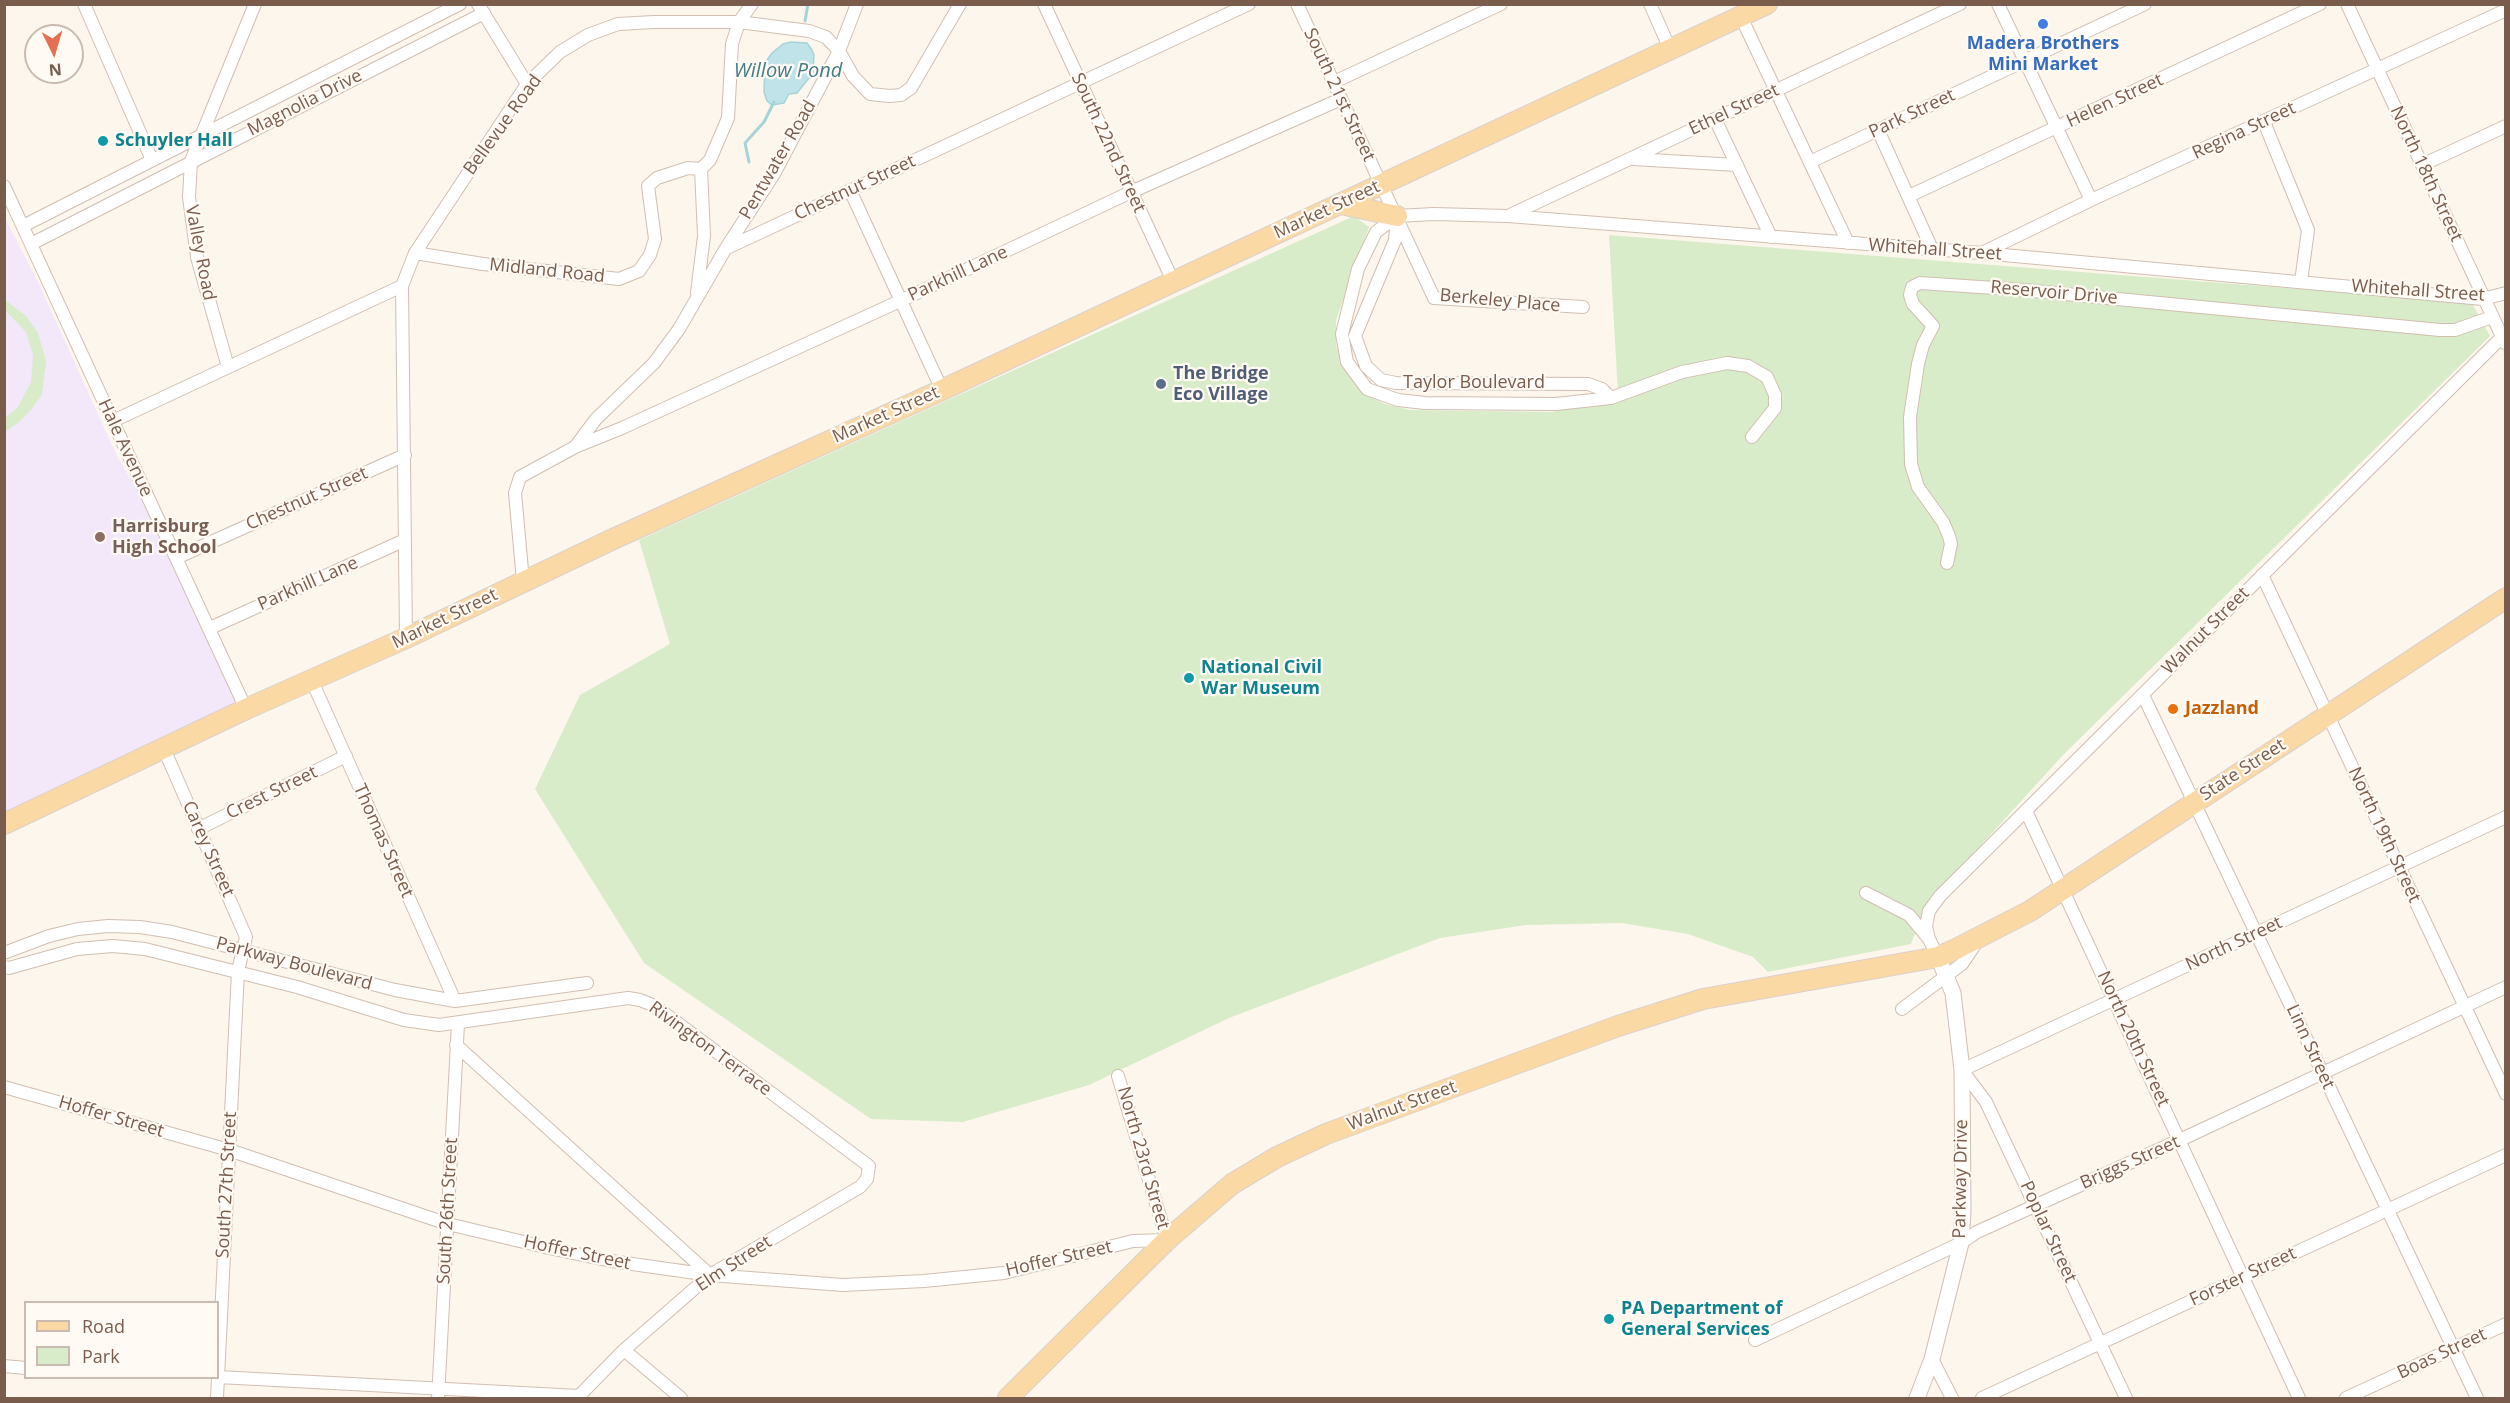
<!DOCTYPE html>
<style>
body{margin:0}
#map{position:relative;width:2510px;height:1403px;overflow:hidden;background:#fdf6ec;font-family:"Open Sans",sans-serif}
canvas{display:block}
.frame{position:absolute;inset:0;border:6px solid #7a5c4d;pointer-events:none}
.legend{position:absolute;left:24px;top:1301px;width:195px;height:78px;box-sizing:border-box;background:#fffaf3;border:2px solid #cabbb1;margin:0;padding:8px 10px;list-style:none;font-size:18px;color:#7a5c4d}
.legend li{display:flex;align-items:center;gap:12px;height:30px}
.legend b{width:30px;border:2px solid #cabbb1}
.north{position:absolute;left:24px;top:24px;width:60px;height:60px;box-sizing:border-box;background:#fffaf3;border:2px solid #cabbb1;border-radius:50%;rotate:175deg;font-size:16px;font-weight:700;line-height:24px;text-align:center;color:#7a5c4d}
.north::after{content:'';display:block;margin:auto;width:21px;height:27px;background:#e76f51;clip-path:polygon(50% 0,100% 100%,50% 72%,0 100%)}
</style>
<div id="map">
<canvas width="2510" height="1403"></canvas>
<div class="frame"></div>
<ul class="legend">
<li><b style="height:8px;background:#fbd9a5"></b>Road</li>
<li><b style="height:16px;background:#d8ecc9"></b>Park</li>
</ul>
<div class="north">N</div>
</div>
<script>
const g = document.querySelector('canvas').getContext('2d');
g.lineJoin = 'round';
function paint(path, color) {
  g.fillStyle = color;
  g.fill(path, 'evenodd');
}
function shape(rows) {
  const path = new Path2D();
  for (const r of rows) {
    path.moveTo(r[0], r[1]);
    for (let i = 2; i < r.length; i += 2) path.lineTo(r[i], r[i + 1]);
  }
  return path;
}
function strokePath(path, color, width, dash) {
  g.strokeStyle = color;
  g.lineWidth = width;
  g.lineCap = dash ? 'butt' : 'round';
  g.setLineDash(dash || []);
  g.stroke(path);
}
function label(font, color, halo, rows, align = 'center') {
  g.font = font + ' "Open Sans",sans-serif';
  g.lineWidth = 4.5;
  g.setLineDash([]);
  g.textBaseline = 'middle';
  g.strokeStyle = halo;
  g.fillStyle = color;
  for (const [text, x, y, turn = 0] of rows) {
    g.save();
    g.translate(x, y);
    g.rotate((+turn || 0) * Math.PI / 180);
    g.textAlign = isNaN(turn) ? turn : align;
    if (halo) g.strokeText(text, 0, 0);
    g.fillText(text, 0, 0);
    g.restore();
  }
}
paint(shape([
 [4,216,39,284,117,456,179,562,245,710,4,814]
]), '#f3e8fa');
paint(shape([
 [1354,216,1369,227,1336,320,1336,344,1342,367,1367,395,1385,404,1410,410,1553,412,1618,394,1609,235,2452,301,2473,305,2490,336,2063,755,1924,908,1911,944,1768,972,1753,957,1688,934,1622,923,1526,925,1440,938,1229,1018,1089,1085,963,1122,871,1119,644,963,535,789,580,695,670,644,639,540],
 [4,299,26,316,38,333,46,361,42,394,31,410,19,422,5,432,5,418,18,407,31,382,33,355,26,332,5,310]
]), '#d8ecc9');
const water = shape([
 [791,42,807,43,812,50,814,55,813,73,797,93,789,94,784,103,772,105,767,101,764,92,765,63,772,53,783,44,791,42]
]);
paint(water, '#bfe3e8');
strokePath(water, '#a5d3da', 1.5);
strokePath(shape([
 [805,21,808,4],
 [749,162,745,143,764,122,774,102]
]), '#a5d3da', 3);
const minor = shape([
 [84,4,152,160],
 [478,4,527,84],
 [1044,4,1173,281],
 [1297,4,1434,298,1583,307],
 [1650,4,1670,49],
 [1998,4,2091,200],
 [2347,4,2505,343],
 [1741,17,1848,243],
 [1334,82,1501,4],
 [1715,119,1771,237],
 [2264,122,2308,230,2301,282],
 [1878,130,1932,249],
 [1633,159,1737,165],
 [1810,162,2145,4],
 [2422,165,2506,126],
 [4,186,246,709],
 [850,190,942,390],
 [1909,196,2320,4],
 [1510,215,1960,4],
 [1397,216,1434,214,1508,216,1982,253,2483,299,2506,293],
 [1397,216,1376,232,1358,269,1342,334,1347,362,1367,389,1398,400,1425,403,1556,404,1611,398,1682,372,1727,363,1748,366,1767,377,1775,395,1775,408,1752,437],
 [1397,217,1395,240,1355,336,1366,366,1381,380,1396,383,1588,384,1602,389,1611,398],
 [23,226,460,4],
 [31,244,484,13],
 [727,248,1249,4],
 [1984,252,2091,200,2506,10],
 [415,253,483,264,619,279,639,271,650,255,655,239,648,186,657,178,688,168,701,169],
 [697,293,704,236,701,169,710,160,728,118,732,44,739,22,752,4],
 [228,367,197,257,189,197,191,161,255,4],
 [113,421,402,286],
 [575,447,622,428,900,301,1131,192,1341,99],
 [176,558,405,455],
 [1947,563,1951,544,1949,536,1943,522,1918,487,1911,464,1910,417,1918,364,1923,345,1933,326,1913,304,1910,295,1912,287,1920,283,2024,290,2440,330,2455,330,2492,317],
 [2262,575,2506,1094],
 [523,581,515,493,520,477,575,447,596,419,654,363,679,329,726,248,774,174,839,51,857,4],
 [210,628,405,540],
 [406,638,402,286,415,253,527,84,560,52,588,35,618,24,654,22,739,22,809,31,826,37,839,51,853,76,870,94,890,96,901,95,911,88,960,4],
 [312,681,455,1001],
 [2143,695,2477,1398],
 [164,749,246,937,238,971,217,1398],
 [2026,811,2299,1398],
 [198,829,346,756],
 [1866,893,1909,915,1929,939,1938,957],
 [1929,939,1926,926,1929,911,1940,896,2506,333],
 [4,953,49,936,78,929,108,926,140,927,172,932,395,990,455,1001,587,983],
 [4,967,9,968,77,949,113,946,145,949,297,987,404,1020,439,1025,628,998,640,1000,655,1006,869,1166,867,1179,860,1187,710,1275,624,1350,577,1398],
 [1902,1009,1962,964,1978,940],
 [456,1045,710,1275],
 [4,1087,229,1150,448,1224,549,1248,611,1261,710,1275,843,1285,924,1281,1004,1273,1133,1241,1167,1240,1118,1076],
 [1755,1340,1961,1243,1977,1232,2180,1140,2506,987],
 [624,1350,681,1398],
 [1932,1359,1952,1398],
 [4,1366,26,1368],
 [218,1377,579,1396],
 [438,1398,458,1024],
 [1982,1398,2506,1155],
 [2126,1398,1986,1102,1962,1070,2506,817],
 [2346,1398,2506,1324]
]);
const tertiary = shape([
 [1917,1398,1932,1359,1961,1243,1963,1211,1962,1070,1953,993,1938,957]
]);
const primary = shape([
 [1341,204,1397,216],
 [4,824,246,709,406,638,611,540,942,390,1767,4],
 [1008,1398,1167,1240,1232,1184,1277,1157,1326,1134,1618,1026,1703,999,1938,957,1956,949,2030,911,2506,598]
]);
strokePath(minor, '#d1beb0', 14);
strokePath(tertiary, '#d1beb0', 17);
strokePath(primary, '#dad1cd', 22);
strokePath(minor, '#fff', 12);
strokePath(tertiary, '#fff', 15);
strokePath(primary, '#fbd9a5', 20);
for (const [x, y, r, color] of [
 [2043,24,6,"#3f7fe0"],
 [103,141,6,"#0f9aa8"],
 [1161,384,6,"#5c6f8a"],
 [100,537,6,"#8d6e63"],
 [1189,678,6,"#0f9aa8"],
 [2173,709,6,"#e8710a"],
 [1609,1319,6,"#0f9aa8"]
]) {
  const dot = new Path2D();
  dot.arc(x, y, r, 0, 2 * Math.PI);
  g.fillStyle = color;
  g.fill(dot);
  strokePath(dot, '#fffaf3', 2);
}
label('bold 18px', '#366cbe', '#fffaf3', [
 ["Madera Brothers",2043,44],
 ["Mini Market",2043,65]
]);
label('18px', '#7a5c4d', '#fffaf3', [
 ["South 21st Street",1339,95,65],
 ["Helen Street",2115,101,-25],
 ["Magnolia Drive",305,103,-27],
 ["Ethel Street",1734,110,-25],
 ["Park Street",1912,114,-25],
 ["Bellevue Road",503,125,-54],
 ["Regina Street",2244,131,-25],
 ["South 22nd Street",1108,143,65],
 ["Pentwater Road",778,160,-60],
 ["North 18th Street",2426,174,65],
 ["Chestnut Street",855,188,-25],
 ["Market Street",1327,210,-25],
 ["Whitehall Street",1935,250,4],
 ["Valley Road",200,253,79],
 ["Midland Road",547,271,6],
 ["Parkhill Lane",958,274,-25],
 ["Whitehall Street",2418,291,4],
 ["Reservoir Drive",2054,293,5],
 ["Berkeley Place",1500,301,5],
 ["Taylor Boulevard",1474,383],
 ["Market Street",886,415,-24],
 ["Hale Avenue",125,448,65],
 ["Chestnut Street",307,499,-24],
 ["Parkhill Lane",308,584,-24],
 ["Market Street",445,619,-26],
 ["Walnut Street",2206,631,-45],
 ["State Street",2243,770,-33],
 ["Crest Street",272,793,-26],
 ["North 19th Street",2384,835,65],
 ["Thomas Street",383,841,66],
 ["Carey Street",208,849,66],
 ["North Street",2234,944,-25],
 ["Parkway Boulevard",294,964,15],
 ["North 20th Street",2133,1039,65],
 ["Linn Street",2310,1047,65],
 ["Rivington Terrace",710,1049,36],
 ["Walnut Street",1402,1106,-20],
 ["Hoffer Street",111,1117,16],
 ["North 23rd Street",1143,1158,74],
 ["Briggs Street",2130,1163,-24],
 ["Parkway Drive",1961,1179,-89],
 ["South 27th Street",227,1185,-87],
 ["South 26th Street",448,1211,-87],
 ["Poplar Street",2048,1232,65],
 ["Hoffer Street",577,1253,12],
 ["Hoffer Street",1059,1259,-13],
 ["Elm Street",734,1264,-33],
 ["Forster Street",2243,1277,-25],
 ["Boas Street",2442,1354,-25]
]);
label('bold 18px', '#0d838f', '#fffaf3', [
 ["Schuyler Hall",115,141],
 ["National Civil",1201,668],
 ["War Museum",1201,689],
 ["PA Department of",1621,1309],
 ["General Services",1621,1330]
], 'left');
label('bold 18px', '#4e5e75', '#fffaf3', [
 ["The Bridge",1173,374],
 ["Eco Village",1173,395]
], 'left');
label('bold 18px', '#785e54', '#fffaf3', [
 ["Harrisburg",112,527],
 ["High School",112,548]
], 'left');
label('bold 18px', '#c56008', '#fffaf3', [
 ["Jazzland",2185,709]
], 'left');
label('italic 20px', '#437c86', '#fffaf3', [
 ["Willow Pond",788,71]
]);
</script>
